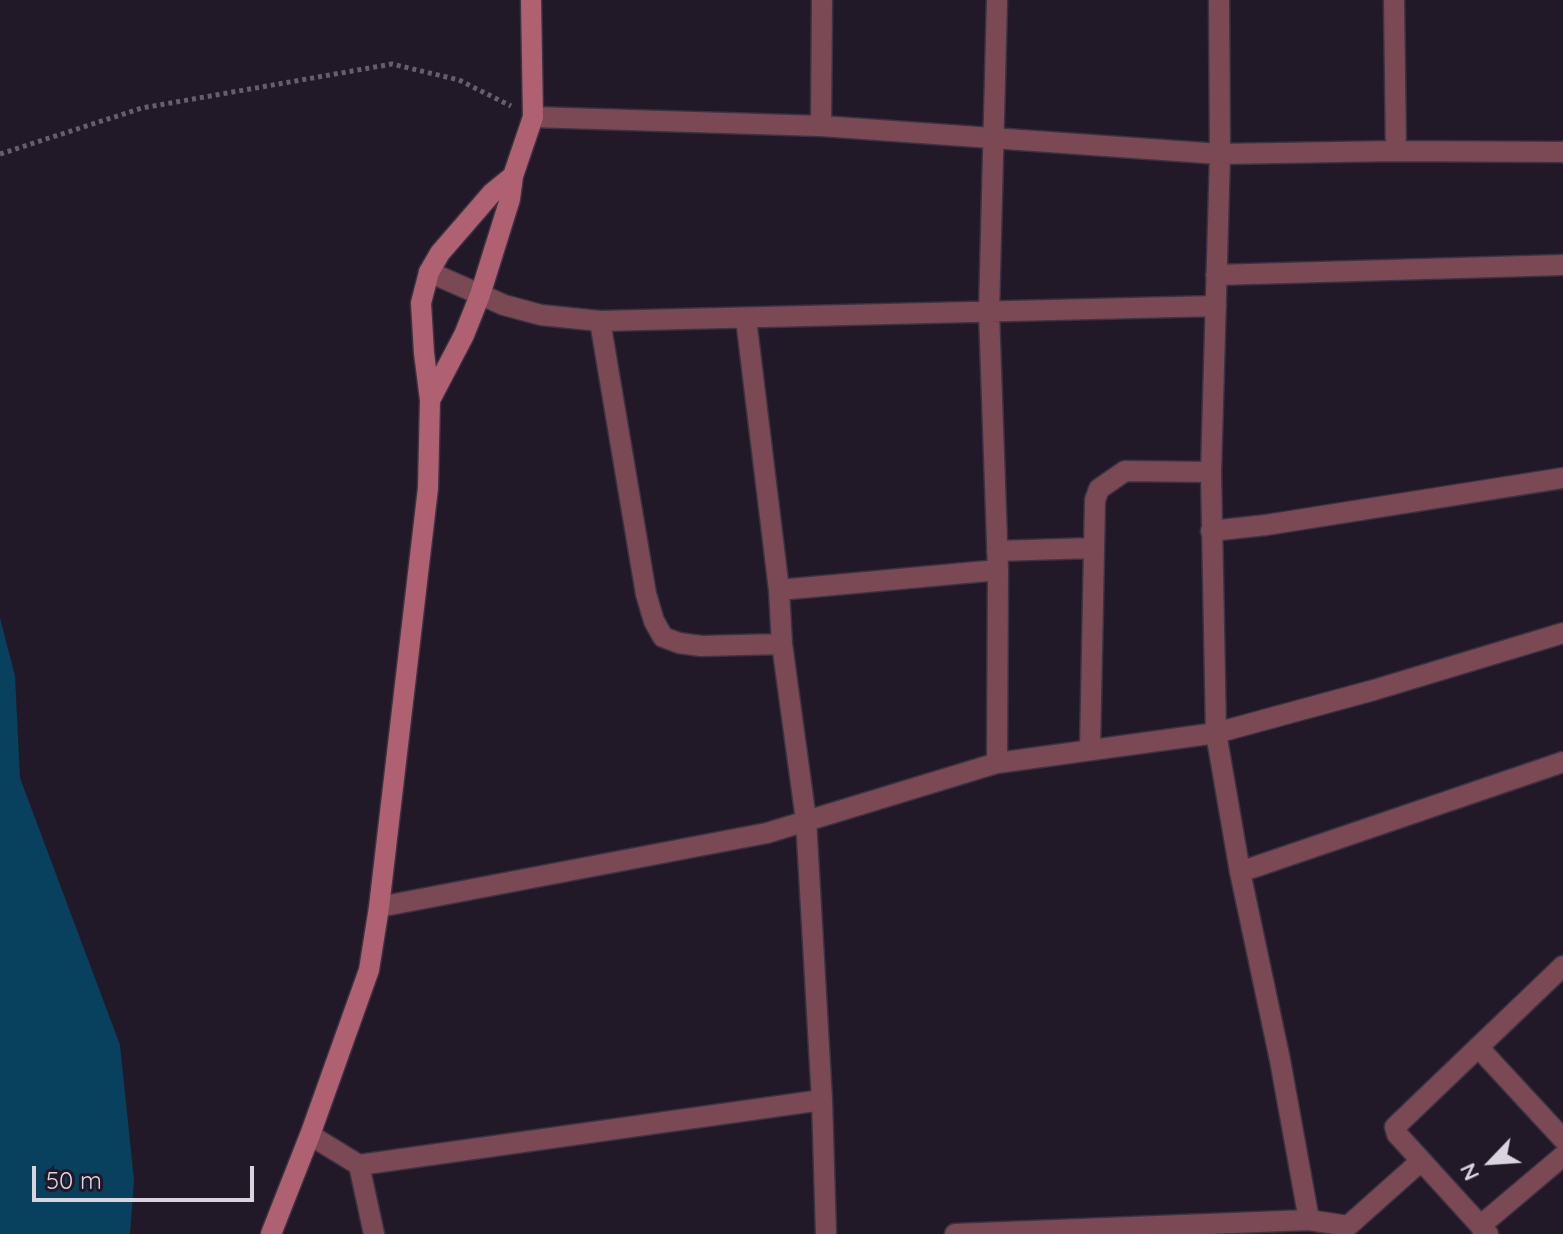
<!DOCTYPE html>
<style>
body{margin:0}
#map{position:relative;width:1563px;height:1234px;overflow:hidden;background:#221928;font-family:Quicksand,sans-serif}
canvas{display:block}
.north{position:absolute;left:1451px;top:1122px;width:80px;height:80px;-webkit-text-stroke:6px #221928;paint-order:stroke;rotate:245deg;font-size:22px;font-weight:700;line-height:32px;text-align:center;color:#dad4df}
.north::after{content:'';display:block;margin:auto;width:28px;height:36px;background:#dad4df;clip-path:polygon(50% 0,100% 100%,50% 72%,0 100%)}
.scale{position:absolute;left:32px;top:1166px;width:222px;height:36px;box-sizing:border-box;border:4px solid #dad4df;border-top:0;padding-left:10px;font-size:24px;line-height:28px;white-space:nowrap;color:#dad4df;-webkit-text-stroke:6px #221928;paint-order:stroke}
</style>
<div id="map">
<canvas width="1563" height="1234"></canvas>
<div class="north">N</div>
<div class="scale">50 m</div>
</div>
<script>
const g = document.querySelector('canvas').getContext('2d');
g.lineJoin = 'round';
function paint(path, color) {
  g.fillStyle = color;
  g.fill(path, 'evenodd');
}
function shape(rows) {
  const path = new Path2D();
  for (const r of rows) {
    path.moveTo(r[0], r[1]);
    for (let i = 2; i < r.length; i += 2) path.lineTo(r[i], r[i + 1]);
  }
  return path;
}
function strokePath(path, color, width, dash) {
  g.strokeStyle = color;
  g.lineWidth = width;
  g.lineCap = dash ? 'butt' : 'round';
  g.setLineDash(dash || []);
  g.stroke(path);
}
paint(shape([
 [0,618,15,676,20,778,120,1045,134,1180,130,1234,0,1234]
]), '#08415d');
const street = shape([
 [1219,0,1220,154,1211,472,1216,733,1240,872,1280,1060,1309,1220],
 [1394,0,1396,151],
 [533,117,821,126,1220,154,1396,151,1563,152],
 [821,126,822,0],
 [429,272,504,305,541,315,600,321,1216,306],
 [1216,275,1563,265],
 [746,319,779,590,782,644,806,820,822,1100,826,1234],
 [600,321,646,594,654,621,663,637,679,643,701,646,782,644],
 [1211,531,1266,525,1563,478],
 [997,551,1094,548],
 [779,590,998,570],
 [1090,750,1095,500,1099,489,1125,471,1211,472],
 [997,763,998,570,989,312,997,0],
 [1240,872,1563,762],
 [379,907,767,833,997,763,1216,733,1374,690,1563,633],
 [1478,1047,1563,1139],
 [310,1135,359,1165],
 [1480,1226,1563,1156],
 [374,1234,359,1165,822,1100],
 [955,1234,1309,1220,1348,1226,1421,1161],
 [1488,1234,1397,1134,1395,1127,1563,966]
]);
const secondary = shape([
 [430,400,464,335,480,295,510,199,513,176,533,117,531,0],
 [271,1234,310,1135,369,970,379,907,428,488,430,400,424,353,421,303,429,272,440,253,492,193,513,176]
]);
strokePath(street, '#3c3342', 23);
strokePath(secondary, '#3c3342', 23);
strokePath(shape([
 [0,154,142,108,392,64,459,80,511,106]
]), '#665e6b', 5, [4, 4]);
strokePath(street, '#7a4953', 20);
strokePath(secondary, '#af6172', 20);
</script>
